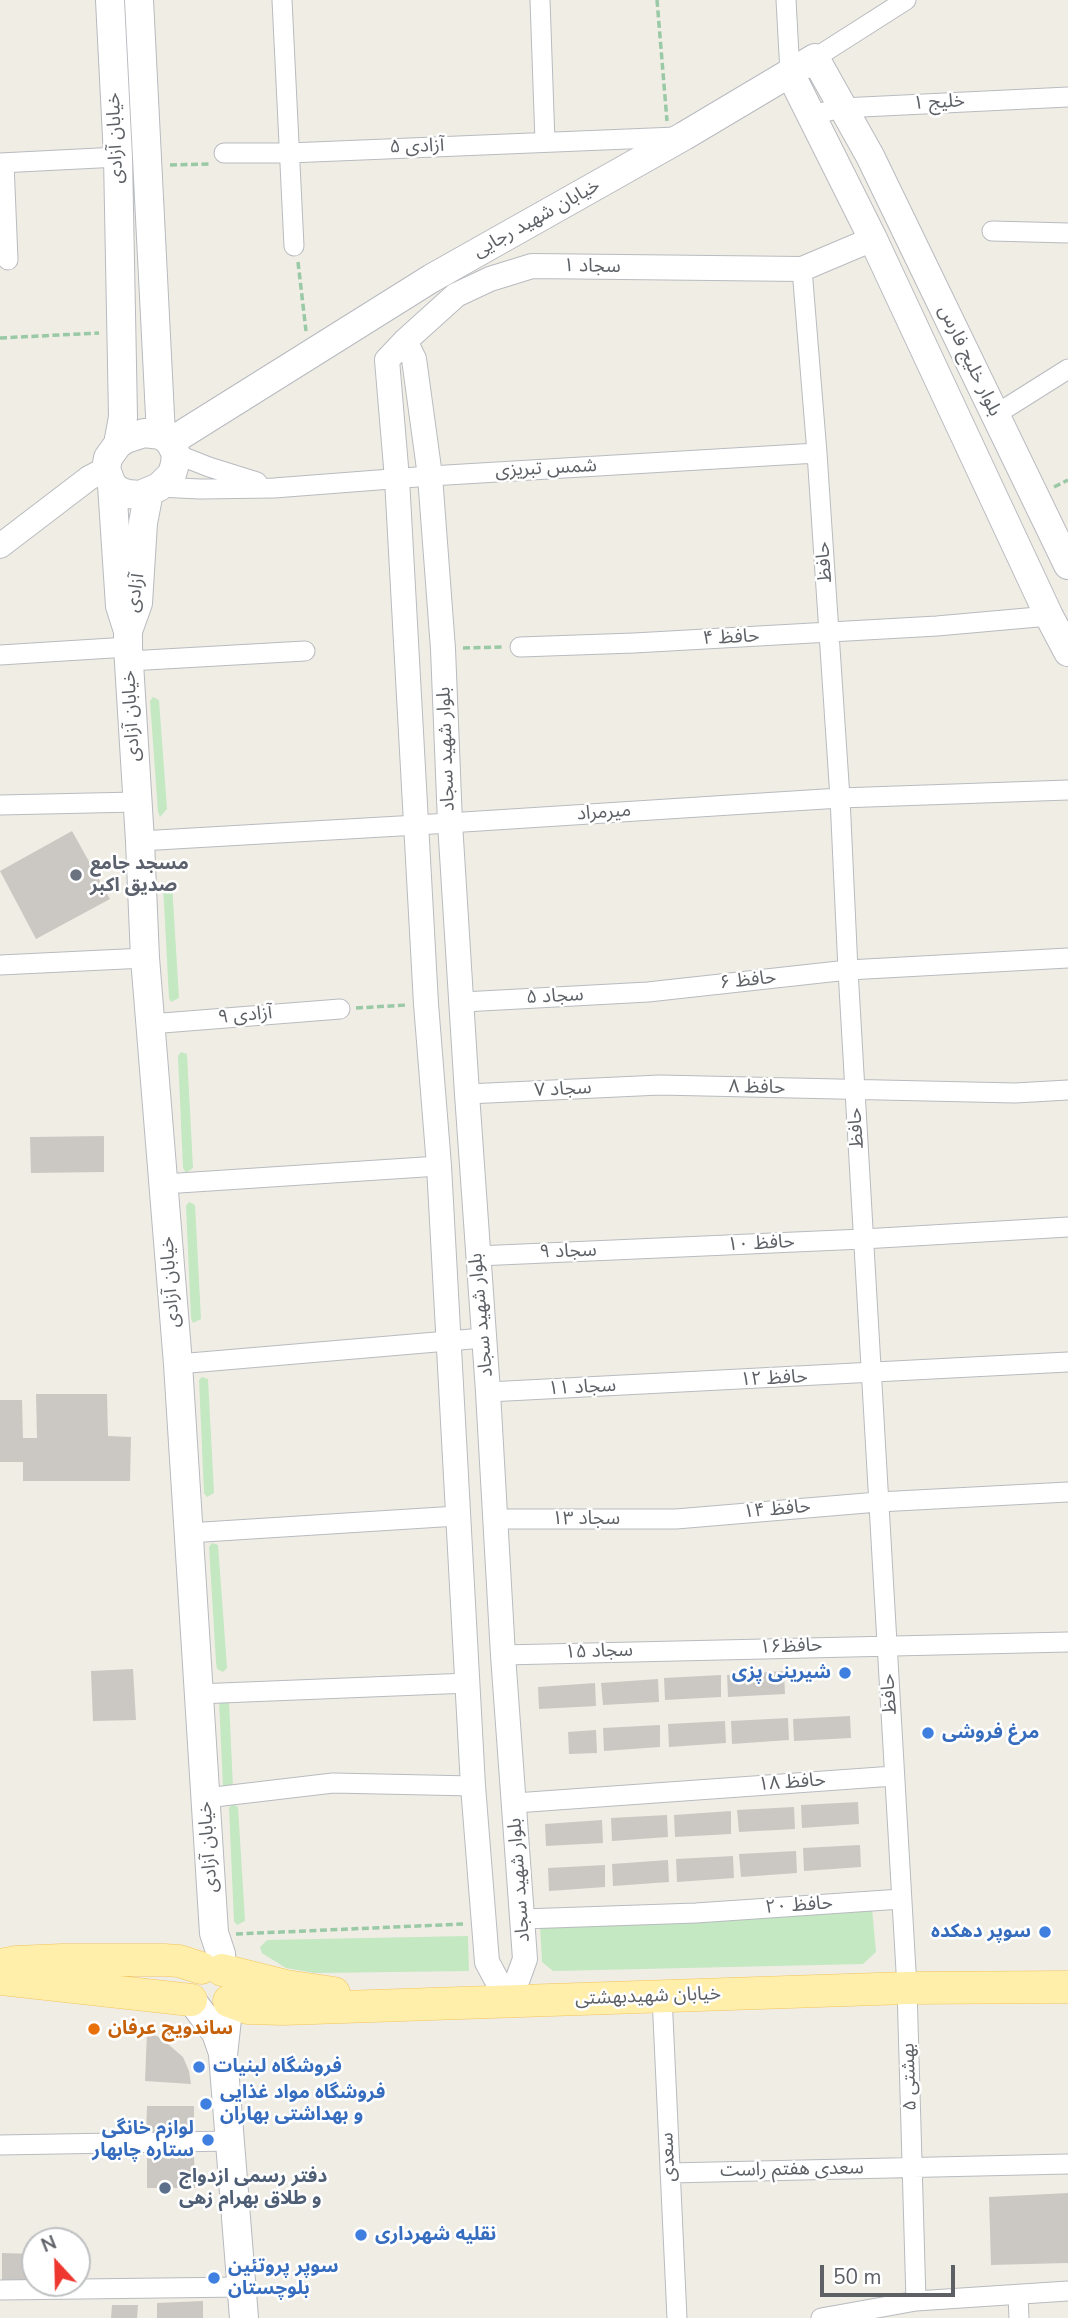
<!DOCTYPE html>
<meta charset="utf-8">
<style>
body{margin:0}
#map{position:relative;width:1068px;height:2318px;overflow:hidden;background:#f0ede5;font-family:"Nunito Sans",sans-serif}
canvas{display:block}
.north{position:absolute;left:21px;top:2227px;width:70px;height:70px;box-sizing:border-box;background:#fff;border:2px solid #bec0c2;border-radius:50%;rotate:338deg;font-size:19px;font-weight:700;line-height:28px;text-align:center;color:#5d6166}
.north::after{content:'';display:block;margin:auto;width:24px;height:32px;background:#ed372f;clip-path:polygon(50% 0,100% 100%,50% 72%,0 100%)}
.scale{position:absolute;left:820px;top:2265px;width:135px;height:32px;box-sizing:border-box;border:4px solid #5d6166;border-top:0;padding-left:9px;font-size:21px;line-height:24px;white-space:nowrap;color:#5d6166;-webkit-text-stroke:5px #fff;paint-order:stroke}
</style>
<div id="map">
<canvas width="1068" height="2318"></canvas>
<div class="north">N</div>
<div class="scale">50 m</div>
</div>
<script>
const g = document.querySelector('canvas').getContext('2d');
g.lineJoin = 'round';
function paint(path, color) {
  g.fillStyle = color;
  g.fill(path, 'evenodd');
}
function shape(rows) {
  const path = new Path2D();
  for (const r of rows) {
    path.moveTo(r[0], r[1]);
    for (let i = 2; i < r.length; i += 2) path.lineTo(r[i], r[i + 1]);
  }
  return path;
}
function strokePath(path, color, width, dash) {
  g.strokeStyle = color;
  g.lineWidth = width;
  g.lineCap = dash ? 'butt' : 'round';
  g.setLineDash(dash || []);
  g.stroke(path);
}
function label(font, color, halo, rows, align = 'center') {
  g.font = font + ' "Nunito Sans","Noto Sans Arabic",sans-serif';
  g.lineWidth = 5;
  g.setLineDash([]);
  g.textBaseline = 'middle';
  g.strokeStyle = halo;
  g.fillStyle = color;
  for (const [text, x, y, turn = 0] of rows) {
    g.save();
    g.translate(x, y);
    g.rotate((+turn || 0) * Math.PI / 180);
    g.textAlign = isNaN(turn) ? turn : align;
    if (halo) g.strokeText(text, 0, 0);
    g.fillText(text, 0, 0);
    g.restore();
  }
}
paint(shape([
 [153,697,159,700,167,809,160,817,158,812,150,701],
 [166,882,172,884,179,998,171,1002,169,998,163,885],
 [181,1052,187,1054,193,1168,186,1173,183,1168,178,1056],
 [189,1202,195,1205,201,1319,193,1323,191,1318,186,1206],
 [202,1377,208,1379,214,1493,207,1497,204,1493,199,1380],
 [212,1543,218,1545,227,1668,223,1672,217,1669,216,1662,209,1547],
 [219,1700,229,1701,233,1788,223,1787],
 [232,1804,238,1807,245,1921,237,1925,234,1921,229,1808],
 [872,1908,876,1952,863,1964,553,1971,542,1962,540,1926],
 [468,1936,469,1971,315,1973,286,1968,262,1953,260,1947,267,1940]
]), '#c3e8c2');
paint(shape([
 [72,831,110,899,36,939,0,871],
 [104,1136,104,1172,31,1173,30,1137],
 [36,1394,107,1394,108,1436,131,1437,130,1481,23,1481,23,1462,0,1462,0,1400,22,1400,23,1438,37,1438],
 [133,1669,136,1720,93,1721,91,1671],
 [784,1671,785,1694,728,1697,727,1675],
 [721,1675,721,1697,665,1700,664,1678],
 [658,1679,659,1702,603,1705,601,1683],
 [595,1683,596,1706,539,1709,538,1687],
 [850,1716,851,1738,794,1741,793,1719],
 [788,1718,789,1740,732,1744,731,1721],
 [725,1721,726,1743,669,1747,668,1724],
 [660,1725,660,1747,604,1751,603,1728],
 [596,1730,597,1753,569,1754,568,1732],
 [858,1802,859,1824,802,1828,801,1805],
 [794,1807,795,1829,739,1832,737,1810],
 [731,1811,731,1834,675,1837,674,1815],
 [667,1815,668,1837,612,1841,611,1818],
 [602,1820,603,1843,546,1846,545,1824],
 [860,1845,861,1867,804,1871,803,1848],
 [796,1851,797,1873,741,1877,739,1854],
 [733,1856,734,1878,677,1882,676,1859],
 [668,1860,669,1882,613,1886,612,1864],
 [605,1865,605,1887,549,1891,548,1868],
 [147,2032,161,2038,183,2057,189,2071,191,2084,145,2081],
 [147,2106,194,2106,194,2137,146,2136],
 [194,2156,195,2188,147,2188,147,2157],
 [1068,2193,1068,2263,991,2265,989,2197],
 [2,2253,35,2254,35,2284,2,2283],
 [203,2301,203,2318,157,2318,157,2303],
 [112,2305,138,2305,137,2318,111,2318]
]), '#cbc8c3');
const minor = shape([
 [282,0,294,246],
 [540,0,545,142],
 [786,0,790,73],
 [815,58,906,0],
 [811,115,842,108,1068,97],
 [224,153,289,153,676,137],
 [0,163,118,157],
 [4,163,8,260],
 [992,231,1068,233],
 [802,269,817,453,840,798,848,970,907,1988,916,2301],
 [995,415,1068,369],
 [176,454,209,467,257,482],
 [159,487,200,489,274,488,430,476,817,453],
 [520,647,634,643,937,626,1049,616],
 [0,655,128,647],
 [129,661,305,651],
 [0,805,136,802],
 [140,841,417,825,840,798,1068,790],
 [0,965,145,958],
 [463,1002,648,992,848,970,1068,958],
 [150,1024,340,1009],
 [467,1094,660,1085,1015,1093,1068,1090],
 [164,1184,439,1166],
 [477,1256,863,1239,1068,1227],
 [178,1364,483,1338],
 [488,1392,1068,1362],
 [495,1519,676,1519,878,1502,1068,1492],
 [188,1533,457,1516],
 [503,1655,1068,1642],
 [197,1694,469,1683],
 [206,1798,333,1783,473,1786],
 [515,1803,894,1776],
 [523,1919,696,1913,901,1899],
 [662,1996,677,2318],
 [0,2145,231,2141],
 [670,2173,1068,2164],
 [0,2290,242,2287],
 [1018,2295,1019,2318],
 [821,2318,916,2301,1068,2291]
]);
const tertiary = shape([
 [405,341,414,359,430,476,443,649,450,823,467,1094,488,1392,503,1655,525,1959,509,2003,487,1962,473,1786,439,1166,426,1004,397,479,387,360,405,341],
 [405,341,456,295,490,279,532,266,802,269,873,239],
 [0,546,89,478,106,469]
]);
const secondary = shape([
 [110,0,118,157,123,417,118,444],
 [139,0,161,435],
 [790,73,873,239,1049,616,1068,652],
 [144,433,161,435,170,442,176,454,175,464,172,474,159,487,140,495,128,494,119,491,112,485,106,469,108,458,118,444,126,439,144,433],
 [170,442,432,278,684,136,815,58,870,156,1068,565],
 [112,485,120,606,127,628],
 [149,492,143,523,138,603,128,631,128,647,140,841,145,958,178,1364,214,1933,221,1954,222,1970],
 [229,2001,223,2055,244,2318],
 [196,2006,216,2033,223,2053]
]);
const primary = shape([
 [0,1965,16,1962,62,1960,164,1960,179,1961,201,1968],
 [222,1970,286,1986,334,1993],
 [0,1979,191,2000],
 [229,2001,248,2008,283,2009,907,1988,1068,1987]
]);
strokePath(minor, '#b8bbbf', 21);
strokePath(tertiary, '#b8bbbf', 26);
strokePath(secondary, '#b7babf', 30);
strokePath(primary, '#f4c45a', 33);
strokePath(shape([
 [657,0,667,121],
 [170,165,212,164],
 [298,262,306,331],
 [0,338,99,333],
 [1054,487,1068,480],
 [463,648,504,647],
 [356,1008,407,1005],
 [236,1934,463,1924]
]), '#9ac9a6', 3.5, [7, 3.5]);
strokePath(minor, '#fff', 19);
strokePath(tertiary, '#fff', 24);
strokePath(secondary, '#fff', 28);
strokePath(primary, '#ffefab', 32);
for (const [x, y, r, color] of [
 [76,875,7,"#6b7280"],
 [845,1673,7,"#3f7fe0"],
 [928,1733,7,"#3f7fe0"],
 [1045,1932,7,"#3f7fe0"],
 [94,2029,7,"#e8710a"],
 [199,2067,7,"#3f7fe0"],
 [206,2104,7,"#3f7fe0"],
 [208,2140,7,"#3f7fe0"],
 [165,2188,7,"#5c6f8a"],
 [361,2235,7,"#3f7fe0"],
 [214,2278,7,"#3f7fe0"]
]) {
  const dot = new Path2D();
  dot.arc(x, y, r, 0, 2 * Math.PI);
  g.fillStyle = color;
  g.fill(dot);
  strokePath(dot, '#fff', 2.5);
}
label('19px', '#5d6166', '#fff', [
 ["خلیج ۱",939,103,-3],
 ["خیابان آزادی",116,138,-92],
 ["آزادی ۵",417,147,-2],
 ["خیابان شهید رجایی",537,219,-29],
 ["سجاد ۱",592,267,1],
 ["بلوار خلیج فارس",969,361,64],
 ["شمس تبریزی",546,469,-3],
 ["حافظ",825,562,-94],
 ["آزادی",136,593,-81],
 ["حافظ ۴",731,638,-3],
 ["خیابان آزادی",132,716,-93],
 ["بلوار شهید سجاد",447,749,-92],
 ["میرمراد",604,813,-4],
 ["حافظ ۶",748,981,-6],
 ["سجاد ۵",555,997,-3],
 ["آزادی ۹",245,1016,-5],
 ["حافظ ۸",757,1088,1],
 ["سجاد ۷",563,1090,-3],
 ["حافظ",857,1128,-93],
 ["حافظ ۱۰",761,1244,-3],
 ["سجاد ۹",568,1252,-2],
 ["خیابان آزادی",171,1282,-94],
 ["بلوار شهید سجاد",482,1315,-95],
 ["حافظ ۱۲",774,1379,-3],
 ["سجاد ۱۱",582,1388,-3],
 ["حافظ ۱۴",777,1510,-5],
 ["سجاد ۱۳",586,1519],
 ["حافظ۱۶",791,1647,-2],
 ["سجاد ۱۵",599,1652,-2],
 ["حافظ",890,1694,-93],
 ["حافظ ۱۸",792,1783,-4],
 ["خیابان آزادی",209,1847,-94],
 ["بلوار شهید سجاد",520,1880,-94],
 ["حافظ ۲۰",799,1906,-4],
 ["خیابان شهیدبهشتی",648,1997,-2],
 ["بهشتی ۵",910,2077,-92],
 ["سعدی",669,2157,-93],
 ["سعدی هفتم راست",792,2170,-1]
]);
label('bold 19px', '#5b616d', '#fff', [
 ["مسجد جامع",90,864],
 ["صدیق اکبر",90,886]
], 'left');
label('bold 19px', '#366cbe', '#fff', [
 ["شیرینی پزی",831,1673,"right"],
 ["مرغ فروشی",942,1733],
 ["سوپر دهکده",1031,1932,"right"],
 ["فروشگاه لبنیات",213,2067],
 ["فروشگاه مواد غذایی",220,2093],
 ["و بهداشتی بهاران",220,2115],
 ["لوازم خانگی",194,2129,"right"],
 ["ستاره چابهار",194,2151,"right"],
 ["نقلیه شهرداری",375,2235],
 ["سوپر پروتئین",228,2267],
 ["بلوچستان",228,2289]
], 'left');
label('bold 19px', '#c56008', '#fff', [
 ["ساندویچ عرفان",108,2029]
], 'left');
label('bold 19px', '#4e5e75', '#fff', [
 ["دفتر رسمی ازدواج",179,2177],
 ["و طلاق بهرام زهی",179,2199]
], 'left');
</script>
